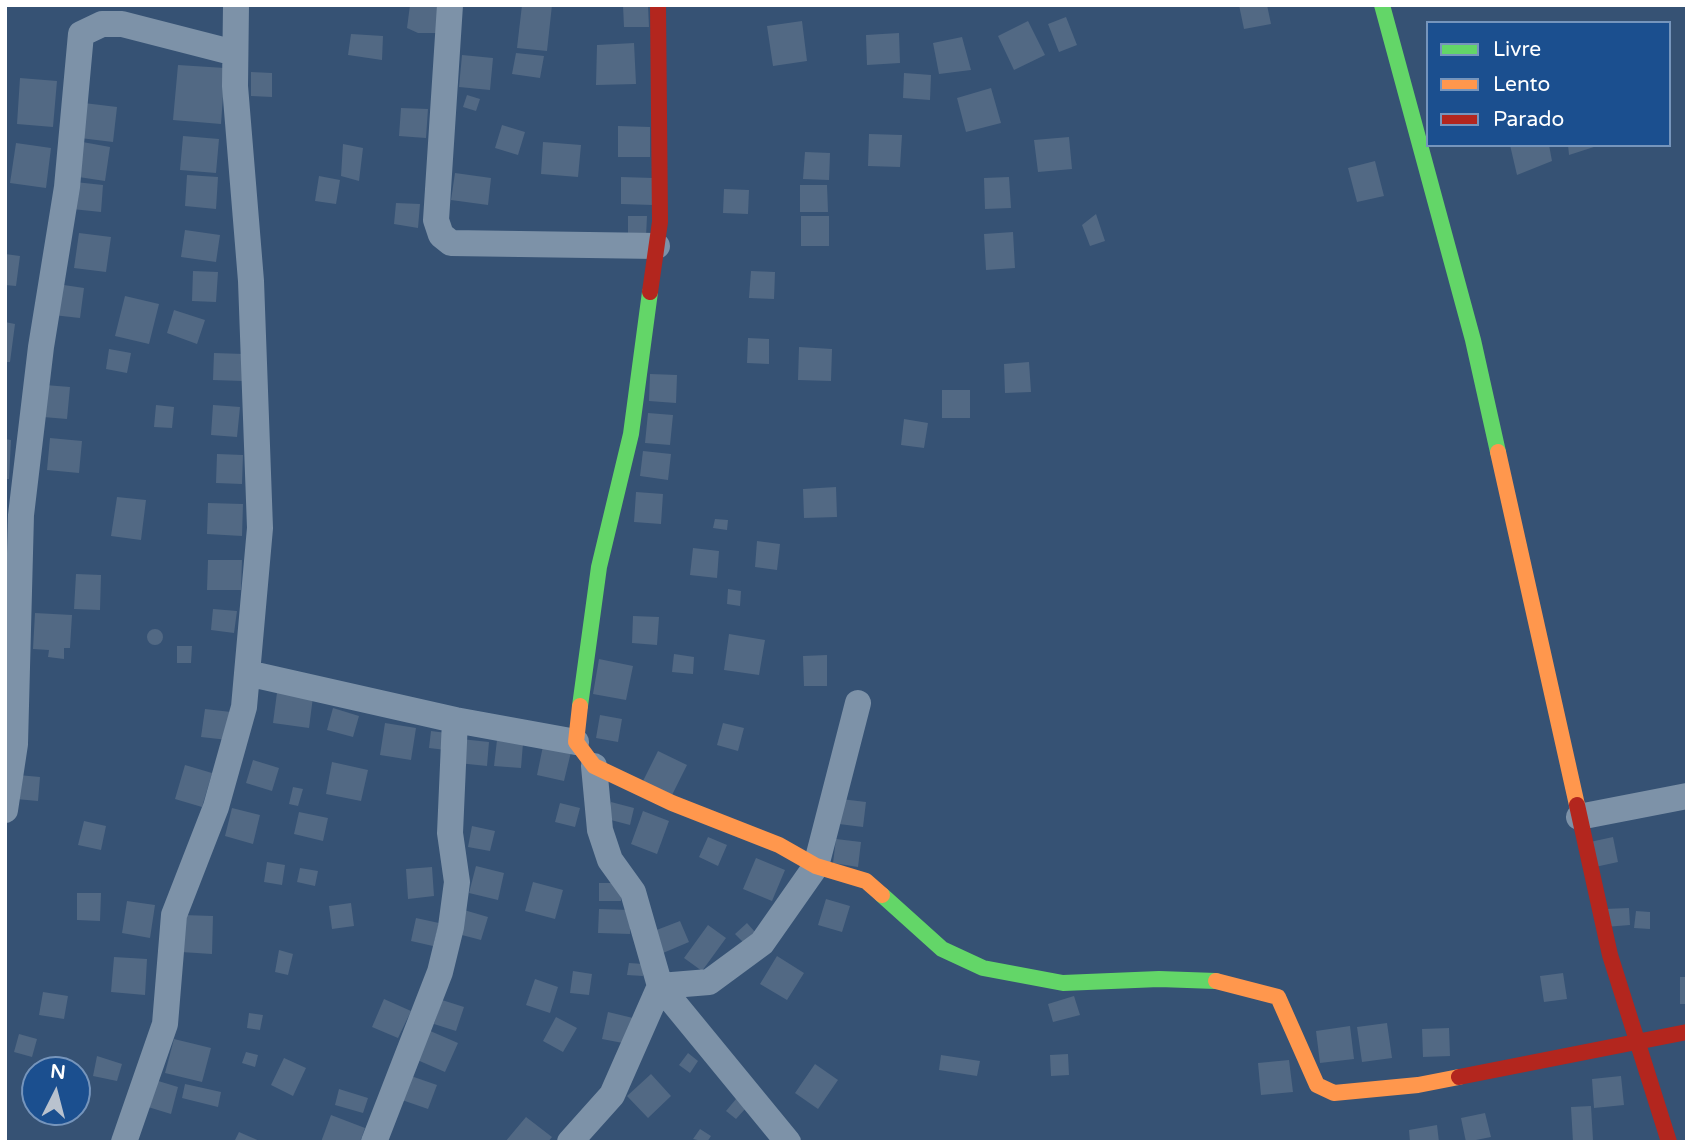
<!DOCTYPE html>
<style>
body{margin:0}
#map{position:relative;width:1692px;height:1147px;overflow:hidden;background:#365274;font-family:"Varela Round",sans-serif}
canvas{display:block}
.frame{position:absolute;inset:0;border:7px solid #fff;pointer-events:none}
.legend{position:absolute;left:1426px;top:21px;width:245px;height:126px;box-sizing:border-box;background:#1b4f8f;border:2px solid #7695bc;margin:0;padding:9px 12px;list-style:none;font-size:21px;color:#fff}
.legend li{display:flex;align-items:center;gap:14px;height:35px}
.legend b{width:35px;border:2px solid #7695bc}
.north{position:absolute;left:21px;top:1056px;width:70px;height:70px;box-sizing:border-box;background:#1b4f8f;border:2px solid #7695bc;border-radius:50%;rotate:6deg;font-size:19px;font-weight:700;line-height:28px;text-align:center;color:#fff}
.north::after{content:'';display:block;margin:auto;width:24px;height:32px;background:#b9c2ce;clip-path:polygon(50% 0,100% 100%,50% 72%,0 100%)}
</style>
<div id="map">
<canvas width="1692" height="1147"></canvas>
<div class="frame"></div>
<ul class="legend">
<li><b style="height:9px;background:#63d668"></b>Livre</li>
<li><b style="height:9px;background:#ff974d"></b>Lento</li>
<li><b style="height:9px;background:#b3261e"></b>Parado</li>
</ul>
<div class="north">N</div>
</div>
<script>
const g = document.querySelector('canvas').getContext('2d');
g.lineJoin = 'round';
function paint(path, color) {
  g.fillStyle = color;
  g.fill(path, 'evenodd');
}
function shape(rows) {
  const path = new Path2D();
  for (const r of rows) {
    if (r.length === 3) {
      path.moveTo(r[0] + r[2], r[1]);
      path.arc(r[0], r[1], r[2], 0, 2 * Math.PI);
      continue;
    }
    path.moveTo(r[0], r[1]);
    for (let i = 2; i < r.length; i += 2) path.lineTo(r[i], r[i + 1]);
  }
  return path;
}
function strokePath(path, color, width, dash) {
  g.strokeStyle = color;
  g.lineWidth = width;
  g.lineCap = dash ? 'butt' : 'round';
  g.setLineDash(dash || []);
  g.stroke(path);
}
paint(shape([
 [410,5,441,5,439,33,418,33,407,28],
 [522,5,552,5,547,51,517,48],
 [623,5,648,5,649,27,624,27],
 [1239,5,1267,5,1271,24,1244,29],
 [1066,17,1077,45,1059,52,1048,24],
 [802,21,807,61,773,66,767,26],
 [1028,21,1045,55,1014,70,998,36],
 [899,33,900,63,867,65,866,35],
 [351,34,383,36,382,60,348,55],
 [962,37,971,70,939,74,933,43],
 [634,43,636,84,596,85,597,45],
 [516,53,544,56,540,78,512,74],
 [462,55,493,58,490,90,459,87],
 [178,65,225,68,221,124,173,120],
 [251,72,272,73,272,97,251,96],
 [904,73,931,75,930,100,903,98],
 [20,78,57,81,53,127,17,124],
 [991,88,1001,123,966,132,957,98],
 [467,95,480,99,476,111,463,107],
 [84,103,117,107,113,142,80,138],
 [401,108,428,109,426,138,399,136],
 [502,125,525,132,518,155,495,148],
 [618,126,650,127,650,157,618,157],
 [869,134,902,135,900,167,868,166],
 [183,136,219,139,216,173,180,170],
 [1069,137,1072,169,1038,172,1034,140],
 [77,141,110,147,105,181,72,176],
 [543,142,581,145,578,177,541,174],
 [16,143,51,148,46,188,10,183],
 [343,144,363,148,359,181,341,176],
 [1510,145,1549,145,1552,161,1517,175],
 [1568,145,1597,145,1597,146,1569,155],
 [805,152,830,153,829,180,803,179],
 [1375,161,1384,196,1357,202,1348,168],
 [455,173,491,178,488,205,451,200],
 [187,175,218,177,216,209,185,206],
 [319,176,340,180,336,204,315,201],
 [621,177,654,178,653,205,621,204],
 [1009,177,1011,208,985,209,984,178],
 [75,182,103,185,101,212,72,209],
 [800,185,827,185,828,212,800,212],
 [724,189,749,190,748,214,723,213],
 [396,203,420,204,418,228,394,224],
 [1096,214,1105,241,1090,246,1082,225],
 [628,216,647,216,646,237,628,237],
 [801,216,829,216,829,246,801,246],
 [185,230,220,235,216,262,181,257],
 [1013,232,1015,268,986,270,984,234],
 [79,233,111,237,106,272,74,268],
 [5,254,20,256,16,286,5,285],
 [193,271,218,272,216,302,192,301],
 [751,271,775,272,774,299,749,298],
 [57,284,84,288,80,318,53,315],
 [125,296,159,304,149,344,115,336],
 [174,310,205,320,197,344,167,333],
 [5,322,15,324,10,362,5,362],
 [748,338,769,339,769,364,747,363],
 [799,347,832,349,831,381,798,380],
 [109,349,131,353,127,373,106,369],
 [214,353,244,354,243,381,213,380],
 [1029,362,1031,392,1005,393,1004,364],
 [650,374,677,375,676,403,649,401],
 [45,385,70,387,67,419,43,417],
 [942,390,970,390,970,418,942,418],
 [156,405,174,407,172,428,154,427],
 [213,405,240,407,237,437,211,435],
 [648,413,673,415,670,445,645,443],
 [904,419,928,423,924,448,901,445],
 [50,438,82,441,79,473,47,470],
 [5,439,11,440,9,479,5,479],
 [643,451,671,454,668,480,640,476],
 [217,454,243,455,242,484,216,483],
 [836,487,837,517,804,518,803,489],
 [636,492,663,494,661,524,634,522],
 [117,497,146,500,141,540,111,536],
 [208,503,243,504,242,536,207,534],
 [715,519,728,520,727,530,713,528],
 [757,541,780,544,777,570,755,567],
 [693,548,719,551,717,578,690,575],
 [208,560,242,560,241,590,207,590],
 [76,574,101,575,100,610,74,609],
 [728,589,741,591,740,606,727,604],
 [213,609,237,611,234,633,211,630],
 [35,613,72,615,70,648,64,648,64,659,48,657,49,650,33,649],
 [633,616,659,617,657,645,632,643],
 [155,637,8],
 [729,634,765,640,759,675,724,670],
 [177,646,192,646,191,663,177,663],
 [674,654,694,657,693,674,672,672],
 [827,655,827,686,804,686,803,656],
 [599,659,633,666,626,700,593,694],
 [278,685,314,689,309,728,273,723],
 [333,708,359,716,353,737,327,730],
 [205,709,231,712,228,740,201,737],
 [600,715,622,719,618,742,596,738],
 [385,723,416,728,411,760,380,755],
 [723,723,744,728,738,751,717,745],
 [431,731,447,733,446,750,429,748],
 [461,739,489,742,487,766,458,763],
 [497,740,523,743,521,768,494,766],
 [543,746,571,752,564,781,537,775],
 [658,751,687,765,672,795,643,781],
 [253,760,279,768,272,791,246,783],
 [332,762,368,770,361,801,326,794],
 [185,765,212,773,202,807,175,799],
 [18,775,40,777,38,801,16,799],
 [293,787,303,789,298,806,289,804],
 [841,799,866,802,863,827,839,824],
 [611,802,634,808,630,825,607,819],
 [560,803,580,808,575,827,555,822],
 [232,808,260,815,253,844,225,836],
 [643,811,669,821,657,854,631,844],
 [299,812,328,818,323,841,294,834],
 [84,821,106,826,101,850,78,845],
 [472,826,495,831,490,851,468,847],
 [708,837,727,845,718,866,699,857],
 [1613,837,1618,862,1595,867,1590,842],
 [836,839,861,842,858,867,833,863],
 [756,858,785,870,772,901,743,889],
 [267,862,285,865,282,885,264,882],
 [476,866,504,873,498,900,469,893],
 [432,867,434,896,408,899,406,869],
 [300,868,318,871,315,886,297,882],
 [533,882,563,890,555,919,525,911],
 [599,883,621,883,621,901,599,901],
 [77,893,101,893,100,921,77,920],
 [826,899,850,906,842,932,818,925],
 [127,901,155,905,150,938,122,933],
 [351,903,354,926,332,929,329,906],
 [1629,908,1630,925,1605,927,1605,909],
 [599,909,630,910,630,934,598,933],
 [464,910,488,917,481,940,458,934],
 [1636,911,1650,912,1650,929,1634,928],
 [183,915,213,916,212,954,181,952],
 [416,918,439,923,433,946,411,941],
 [680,921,689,942,663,953,654,931],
 [747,923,755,932,744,943,735,934],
 [708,925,726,938,702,971,684,958],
 [279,950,293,954,288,975,275,972],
 [777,956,804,973,787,1000,760,984],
 [114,957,147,959,145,995,111,992],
 [629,963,644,964,643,976,627,975],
 [573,971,592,974,589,995,570,993],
 [1563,973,1567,999,1544,1002,1540,976],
 [1680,977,1687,977,1687,1004,1680,1004],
 [535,979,558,987,550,1013,526,1005],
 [43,992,68,996,64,1019,39,1015],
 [1074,996,1080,1015,1053,1022,1048,1004],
 [384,999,411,1011,398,1038,372,1027],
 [442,1000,464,1007,456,1031,434,1024],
 [608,1012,633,1018,628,1044,602,1039],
 [249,1013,263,1015,260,1030,247,1028],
 [556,1017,577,1028,563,1052,543,1041],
 [1387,1023,1392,1058,1362,1062,1357,1027],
 [1350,1026,1354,1059,1320,1063,1316,1031],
 [1449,1028,1450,1056,1423,1057,1422,1029],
 [428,1030,458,1043,445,1072,415,1059],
 [19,1034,37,1039,32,1057,14,1052],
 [174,1039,211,1048,202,1082,165,1073],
 [246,1052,258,1055,255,1067,242,1063],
 [688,1053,698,1061,690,1073,679,1065],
 [1068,1054,1069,1075,1051,1076,1050,1055],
 [941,1055,980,1061,977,1076,939,1070],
 [97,1056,122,1064,117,1081,93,1076],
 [284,1058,306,1068,293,1096,271,1085],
 [1289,1060,1293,1092,1261,1095,1258,1063],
 [815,1064,838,1080,818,1109,795,1093],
 [651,1074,671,1096,648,1118,627,1096],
 [411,1076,437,1085,428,1109,402,1100],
 [1621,1076,1624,1105,1594,1108,1592,1079],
 [155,1080,178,1087,171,1114,148,1107],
 [185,1084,221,1092,218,1107,182,1098],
 [339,1089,368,1098,363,1113,335,1105],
 [736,1099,746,1108,736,1119,726,1111],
 [1591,1106,1593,1140,1573,1142,1571,1107],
 [1485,1113,1491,1137,1466,1142,1461,1118],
 [331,1115,365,1128,360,1142,321,1142],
 [526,1117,552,1137,548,1142,505,1142],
 [1437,1125,1439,1142,1410,1142,1409,1130],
 [700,1129,711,1136,707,1142,693,1139],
 [239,1132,262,1142,234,1142]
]), '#526984');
strokePath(shape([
 [450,5,436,220,441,235,451,243,657,246],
 [247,673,455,720,576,742],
 [594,766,600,830,610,860,633,892,660,986,788,1142],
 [5,810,15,744,21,515,41,347,67,187,81,34,102,24,122,24,235,53],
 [1579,817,1687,796],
 [124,1142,165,1024,174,915,216,807,244,707,260,528,251,281,235,86,236,5],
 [374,1142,440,972,451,927,457,882,450,833,455,720],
 [570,1142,612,1095,660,986,709,982,762,943,816,866,858,703]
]), '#7d92a8', 26);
strokePath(shape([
 [1382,5,1473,340,1498,452],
 [580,706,599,567,631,434,650,292],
 [882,895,942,949,983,968,1063,983,1159,979,1216,981]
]), '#63d668', 16);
strokePath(shape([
 [1498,452,1577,805],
 [580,706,576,742,594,766,672,803,779,845,816,866,866,881,882,895],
 [1216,981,1278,997,1317,1085,1334,1093,1418,1085,1459,1077]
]), '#ff974d', 16);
strokePath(shape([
 [650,292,660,222,658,5],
 [1577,805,1610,955,1669,1142],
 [1459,1077,1687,1032]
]), '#b3261e', 16);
</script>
